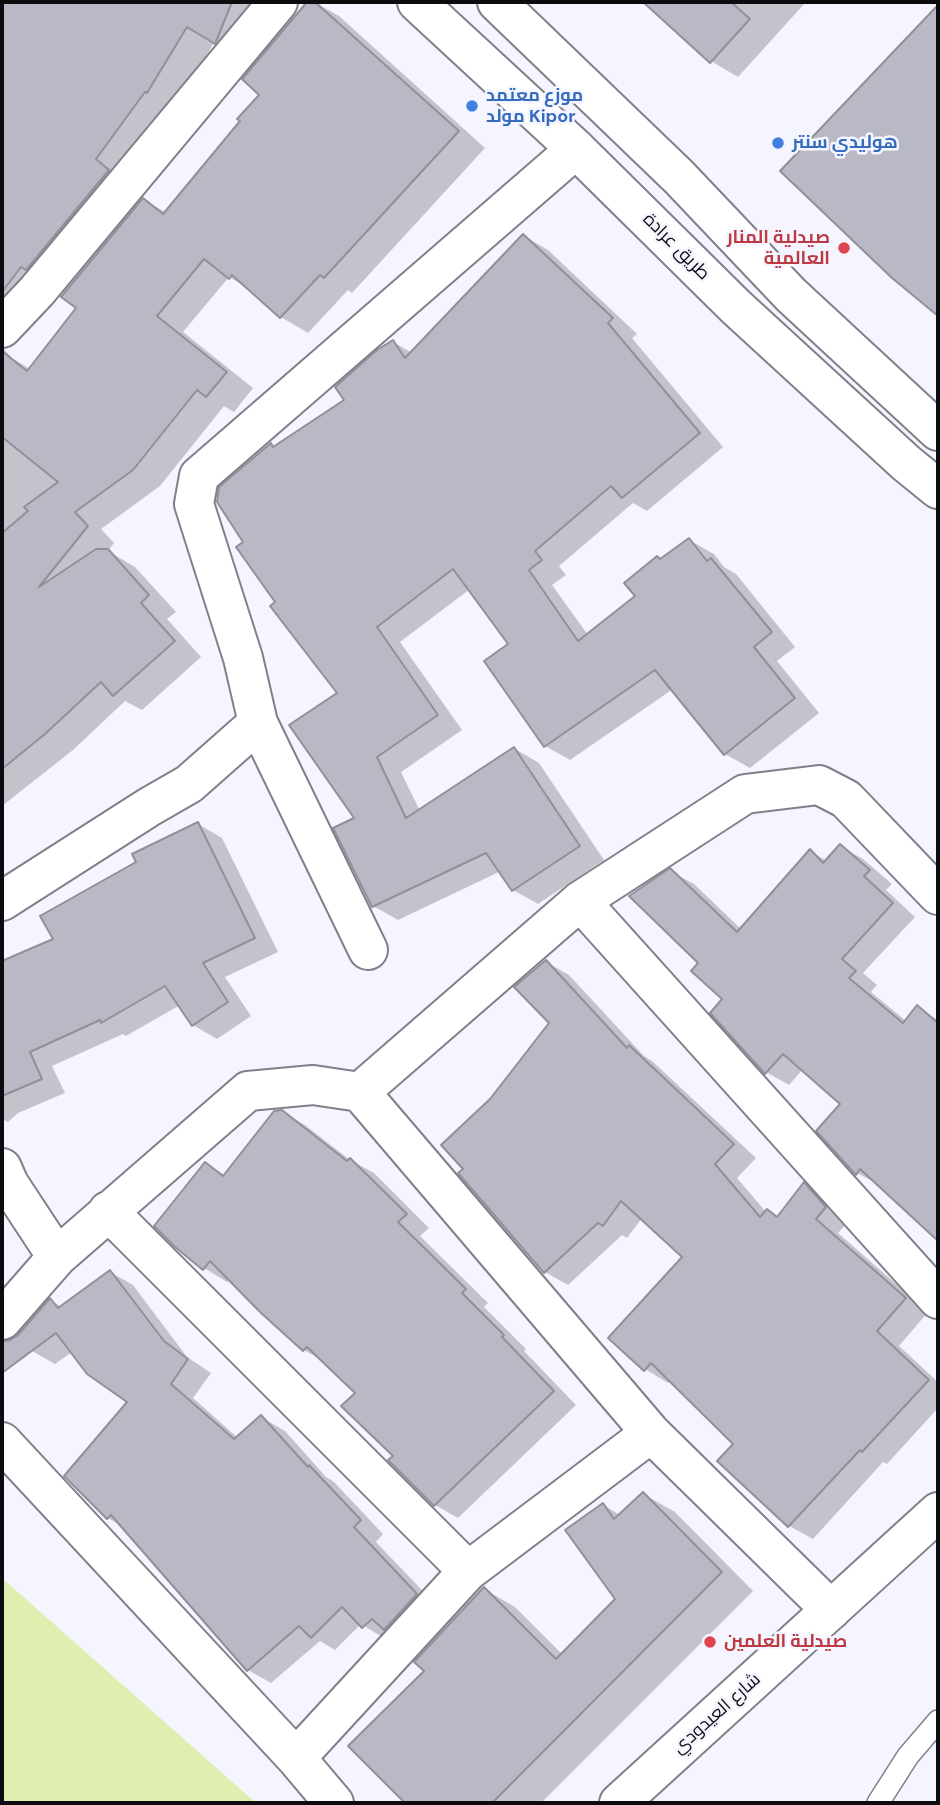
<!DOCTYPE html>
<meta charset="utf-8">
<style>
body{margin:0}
#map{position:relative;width:940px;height:1805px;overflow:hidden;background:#f4f5fe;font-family:"DM Sans",sans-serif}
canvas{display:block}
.frame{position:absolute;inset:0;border:4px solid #0c0c10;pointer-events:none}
</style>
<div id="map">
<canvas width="940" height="1805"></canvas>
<div class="frame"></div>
</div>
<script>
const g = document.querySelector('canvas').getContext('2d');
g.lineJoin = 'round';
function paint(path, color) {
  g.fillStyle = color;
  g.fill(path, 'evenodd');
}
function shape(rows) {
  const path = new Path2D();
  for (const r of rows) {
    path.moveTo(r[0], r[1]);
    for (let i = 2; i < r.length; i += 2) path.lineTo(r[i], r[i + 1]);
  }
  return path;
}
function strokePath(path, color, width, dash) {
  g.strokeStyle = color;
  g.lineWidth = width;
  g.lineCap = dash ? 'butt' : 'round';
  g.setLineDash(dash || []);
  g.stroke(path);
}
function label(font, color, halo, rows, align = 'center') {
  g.font = font + ' "DM Sans",Cairo,sans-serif';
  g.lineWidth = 5;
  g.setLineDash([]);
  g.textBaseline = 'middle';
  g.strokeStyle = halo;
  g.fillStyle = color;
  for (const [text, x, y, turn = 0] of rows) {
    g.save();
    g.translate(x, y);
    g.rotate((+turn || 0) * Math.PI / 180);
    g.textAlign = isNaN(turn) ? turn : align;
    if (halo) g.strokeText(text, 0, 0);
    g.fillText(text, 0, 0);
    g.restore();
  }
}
paint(shape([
 [2,1578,256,1803,2,1803]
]), '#e0eeaf');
paint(shape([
 [2,2,266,2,244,57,215,41,175,107,2,344],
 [310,2,314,2,339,16,485,148,352,293,348,290,308,333,281,317,251,290,229,277,183,332,253,388,234,412,224,406,160,486,101,529,114,543,108,551,135,567,176,612,167,619,201,657,142,710,125,701,73,750,2,806,2,407,18,402,2,389,2,347,12,358,30,369,78,308,144,200,167,213,261,95,244,79],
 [646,2,806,2,738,77,711,61],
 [934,12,938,14,938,311,928,306],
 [524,236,548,250,637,334,632,338,723,447,647,511,633,503,559,566,566,575,552,585,588,635,637,596,661,561,689,540,714,554,724,567,736,574,795,647,777,661,819,713,750,768,725,754,673,689,570,760,545,746,511,645,470,589,400,642,462,730,401,772,420,811,515,749,539,763,604,860,538,904,513,890,501,871,398,920,373,906,356,819,339,693,277,603,246,543,271,445,275,447,347,400,393,342,412,353],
 [198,824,222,838,278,952,225,977,251,1016,217,1039,193,1025,180,1005,126,1036,123,1034,52,1066,65,1093,18,1113,8,1122,2,1119,2,963,56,939,138,863],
 [840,846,863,859,892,884,886,890,915,917,863,973,877,985,871,992,906,1021,917,1008,938,1020,938,1239,880,1185,857,1173,842,1104,803,1069,789,1085,766,1072,725,999,700,963,670,871,694,884,741,929,810,851,827,861],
 [546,962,569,975,644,1056,652,1061,756,1158,737,1178,766,1212,778,1217,804,1185,827,1198,848,1222,838,1233,928,1312,899,1346,938,1382,938,1408,887,1464,883,1462,813,1539,789,1526,735,1444,671,1380,668,1383,645,1369,685,1257,642,1218,627,1238,622,1235,568,1285,545,1272,466,1169,491,1100,551,1023],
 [282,1112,305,1125,350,1160,374,1173,429,1228,420,1236,488,1303,484,1307,526,1349,524,1351,576,1405,458,1518,435,1505,391,1460,395,1456,357,1393,325,1362,304,1350,230,1279,227,1282,204,1268,206,1164,225,1175],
 [110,1272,133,1285,187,1357,211,1373,193,1398,238,1438,261,1417,285,1431,326,1477,333,1481,383,1534,376,1542,439,1608,387,1640,361,1624,335,1650,320,1641,271,1683,248,1670,123,1527,108,1518,66,1476,129,1401,72,1352,55,1364,32,1351,50,1300,62,1307],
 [643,1494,675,1512,753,1591,541,1803,407,1803,351,1746,426,1671,484,1589,515,1607,562,1654,617,1599,603,1505,620,1515]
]), '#0003');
const building = shape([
 [2,2,232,2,215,44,187,27,147,93,145,92,96,159,109,170,26,270,21,267,2,292,2,2],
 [307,2,315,2,459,131,324,278,320,275,280,318,232,275,229,279,204,259,157,316,227,372,206,397,197,390,133,470,75,512,88,526,39,587,96,549,108,549,149,595,141,603,175,641,113,696,101,682,45,734,2,769,2,533,28,511,24,507,58,482,2,437,2,351,27,371,76,308,61,297,143,198,163,214,240,121,237,119,259,95,242,79,307,2],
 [643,2,731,2,750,19,710,63,643,2],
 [938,5,938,316,892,278,780,171,938,5],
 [523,234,613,318,608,323,700,433,622,498,611,486,535,551,542,560,529,570,578,641,635,596,624,583,657,556,660,559,689,538,707,561,711,558,772,632,754,647,795,698,724,755,655,670,544,747,484,661,508,644,453,569,377,627,438,715,377,757,406,818,514,747,580,846,512,891,486,853,372,907,333,828,354,818,289,725,337,693,270,606,275,602,236,547,243,542,217,502,219,487,271,443,273,447,344,400,335,387,377,350,393,340,405,358,523,234],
 [198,822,255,938,203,963,228,1002,192,1026,165,986,101,1023,100,1020,30,1052,42,1079,2,1096,2,961,53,939,40,916,136,862,132,854,198,822],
 [840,844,870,870,864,876,893,903,842,959,856,971,849,978,903,1023,917,1005,938,1023,938,1241,860,1169,856,1175,816,1131,840,1104,783,1054,765,1074,710,1013,722,999,691,971,698,963,629,896,670,868,737,932,810,849,823,863,840,844],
 [546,960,627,1048,629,1045,734,1144,715,1164,760,1217,767,1209,777,1217,804,1182,826,1207,816,1219,906,1298,877,1331,929,1380,862,1452,860,1450,788,1527,717,1461,733,1444,651,1363,644,1371,608,1338,682,1257,621,1201,603,1226,598,1223,544,1273,458,1173,463,1169,441,1145,490,1099,549,1023,514,987,546,960],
 [282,1110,347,1161,350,1158,407,1214,398,1222,466,1289,462,1293,504,1335,502,1337,554,1391,434,1506,388,1460,393,1456,341,1406,355,1393,307,1347,303,1351,260,1312,210,1261,203,1270,175,1247,154,1226,205,1162,223,1176,274,1111,282,1110],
 [110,1270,164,1341,188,1359,171,1384,234,1439,261,1415,308,1467,309,1465,361,1520,354,1527,417,1594,384,1630,372,1619,362,1628,342,1607,311,1638,299,1626,247,1671,111,1515,107,1519,64,1476,127,1402,87,1374,56,1333,2,1373,2,1341,10,1340,18,1335,50,1298,58,1308,110,1270],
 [643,1492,722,1572,492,1803,405,1803,348,1746,424,1671,414,1662,484,1587,556,1659,615,1599,565,1530,603,1503,614,1519,643,1492]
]);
paint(building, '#b8b9c4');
strokePath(building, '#90909a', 2);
const service = shape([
 [878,1803,908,1756,938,1721]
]);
const minor = shape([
 [2,328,37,291,278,2],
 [258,723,368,950],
 [2,901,149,807,189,784,258,723,243,658,194,504,199,476,576,149],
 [580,901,938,1299],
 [360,1092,580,901,745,794,819,785,846,799,938,895],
 [2,1168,9,1184,57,1257,2,1320],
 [108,1211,468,1571],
 [57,1257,248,1091,313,1085,360,1092,651,1433],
 [2,1442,296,1758,334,1803],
 [296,1758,468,1571,651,1433,831,1610]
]);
const tertiary = shape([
 [619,1803,938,1512]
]);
const primary = shape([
 [417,2,576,149,736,307,906,463,938,489],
 [497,2,679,177,791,295,938,431]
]);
strokePath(service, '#7f808a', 24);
strokePath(minor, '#7f808a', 42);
strokePath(tertiary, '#7f808a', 42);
strokePath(primary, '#7f808a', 42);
strokePath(service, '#fff', 21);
strokePath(minor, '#fff', 38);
strokePath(tertiary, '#fff', 38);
strokePath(primary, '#fff', 38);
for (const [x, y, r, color] of [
 [472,106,7,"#3f7fe0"],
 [778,143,7,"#3f7fe0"],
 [844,248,7,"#e0444e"],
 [710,1642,7,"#e0444e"]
]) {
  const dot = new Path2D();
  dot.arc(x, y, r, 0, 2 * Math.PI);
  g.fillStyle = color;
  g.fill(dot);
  strokePath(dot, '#f4f5fe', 2.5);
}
label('bold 18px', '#366cbe', '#f4f5fe', [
 ["موزع معتمد",486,96],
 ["مولد Kipor",486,117],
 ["هوليدي سنتر",792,143]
], 'left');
label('bold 18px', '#be3a42', '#f4f5fe', [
 ["صيدلية المنار",830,238],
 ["العالمية",830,259],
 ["صيدلية العلمين",724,1642,"left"]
], 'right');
label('18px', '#0c0c10', '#f4f5fe', [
 ["طريق عرادة",676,247,45],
 ["شارع العيدودي",717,1714,-42]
]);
</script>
